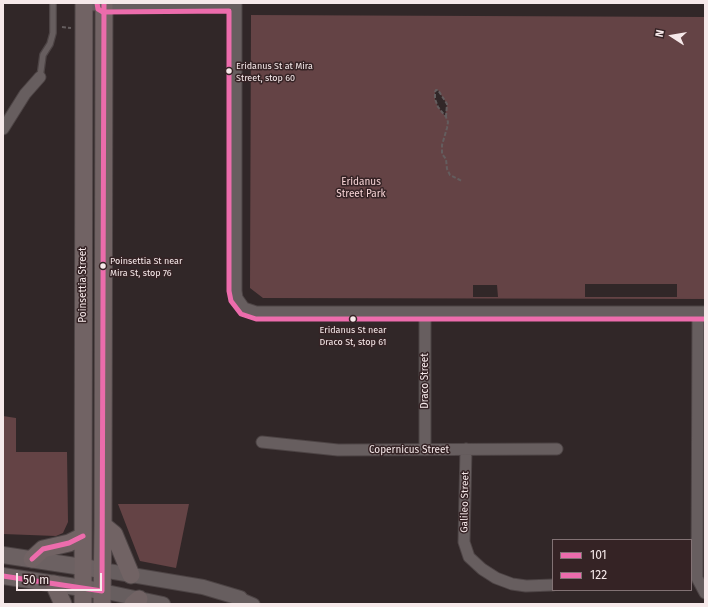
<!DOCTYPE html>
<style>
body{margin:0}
#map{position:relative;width:708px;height:607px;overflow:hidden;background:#312728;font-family:"Fira Sans",sans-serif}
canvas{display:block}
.frame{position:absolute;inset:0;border:4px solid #f6e9ea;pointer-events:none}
.legend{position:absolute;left:552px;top:539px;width:140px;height:52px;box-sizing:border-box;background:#352325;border:1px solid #827274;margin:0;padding:5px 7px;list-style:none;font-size:12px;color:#f6e9ea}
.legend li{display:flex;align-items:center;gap:8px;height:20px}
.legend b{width:20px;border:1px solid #827274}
.north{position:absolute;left:652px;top:16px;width:40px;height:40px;-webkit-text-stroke:3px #352325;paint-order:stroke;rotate:282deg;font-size:11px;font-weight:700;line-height:16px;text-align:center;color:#f6e9ea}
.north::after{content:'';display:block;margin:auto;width:14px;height:18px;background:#f6e9ea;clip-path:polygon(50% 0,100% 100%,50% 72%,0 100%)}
.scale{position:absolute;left:16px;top:573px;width:86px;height:18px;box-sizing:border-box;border:2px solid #f6e9ea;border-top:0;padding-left:5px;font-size:12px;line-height:14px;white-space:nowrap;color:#f6e9ea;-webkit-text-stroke:3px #352325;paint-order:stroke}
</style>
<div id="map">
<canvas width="708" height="607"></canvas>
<div class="frame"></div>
<ul class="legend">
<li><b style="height:5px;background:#ec6cac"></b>101</li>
<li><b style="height:5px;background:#ec6cac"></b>122</li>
</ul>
<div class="north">N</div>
<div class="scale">50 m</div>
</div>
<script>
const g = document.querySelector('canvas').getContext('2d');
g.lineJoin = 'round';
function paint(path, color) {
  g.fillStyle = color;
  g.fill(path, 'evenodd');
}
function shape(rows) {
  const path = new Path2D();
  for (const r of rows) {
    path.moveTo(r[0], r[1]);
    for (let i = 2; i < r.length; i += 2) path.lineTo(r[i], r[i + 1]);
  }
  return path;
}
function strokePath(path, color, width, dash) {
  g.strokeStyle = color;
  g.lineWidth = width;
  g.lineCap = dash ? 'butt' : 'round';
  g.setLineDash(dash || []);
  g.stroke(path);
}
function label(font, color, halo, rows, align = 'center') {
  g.font = font + ' "Fira Sans",sans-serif';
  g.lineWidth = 3;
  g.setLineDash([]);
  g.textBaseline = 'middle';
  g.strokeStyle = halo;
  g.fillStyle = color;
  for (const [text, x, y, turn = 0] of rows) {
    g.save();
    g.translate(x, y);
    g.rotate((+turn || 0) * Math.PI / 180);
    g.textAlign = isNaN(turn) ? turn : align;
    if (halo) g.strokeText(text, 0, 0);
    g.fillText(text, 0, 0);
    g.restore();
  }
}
paint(shape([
 [251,15,705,17,705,299,263,298,250,288],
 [436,90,438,90,447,104,445,116,438,107,435,99,435,92],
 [585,284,677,284,677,297,585,297],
 [473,285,497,285,498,297,473,297],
 [3,416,16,418,16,452,67,452,68,522,63,533,56,536,3,534],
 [118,504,189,504,176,568,140,561]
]), '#644345');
const service = shape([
 [40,77,43,55,50,44,53,33,53,3]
]);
const minor = shape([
 [236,3,236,291,237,298,244,308,256,312,705,312],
 [84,5,236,4],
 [3,129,25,94,40,77],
 [698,312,697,578,705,593],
 [262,442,338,450,557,449],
 [466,449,464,542,469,557,482,569,496,578,512,584,526,586,553,585],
 [425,450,425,312],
 [240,598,254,604]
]);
const tertiary = shape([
 [102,570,203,587,240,598,240,604],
 [102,591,163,604]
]);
const secondary = shape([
 [3,555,102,570],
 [3,576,102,591]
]);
const primary = shape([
 [103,525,114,534,131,575],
 [32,559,43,549,69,543,83,536],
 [54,584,63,604],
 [83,604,84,3],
 [102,604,103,525,104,3],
 [133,604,139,599]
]);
strokePath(service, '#4d4445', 8);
strokePath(minor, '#4d4445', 13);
strokePath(tertiary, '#4d4445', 16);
strokePath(secondary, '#4d4445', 18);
strokePath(primary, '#4d4445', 19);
strokePath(shape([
 [62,27,71,28],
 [446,117,447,104,438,90,436,90,435,92,435,99,438,107,446,117,448,122,447,128,442,145,442,154,446,159,447,169,450,175,462,181]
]), '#645d5e', 2, [4, 2]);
strokePath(service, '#675e5f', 5.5);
strokePath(minor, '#675e5f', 11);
strokePath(tertiary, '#675e5f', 14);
strokePath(secondary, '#6c6162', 16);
strokePath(primary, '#716364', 17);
strokePath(shape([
 [32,559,43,549,69,543,83,536],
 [3,576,102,591],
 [102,591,104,3]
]), '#ec6cac', 5);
strokePath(shape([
 [97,3,98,9,103,12,229,11,229,291,231,301,241,314,256,319,705,319]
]), '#ec6cac', 5);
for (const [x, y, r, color] of [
 [229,71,3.5,"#f6e9ea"],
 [103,266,3.5,"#f6e9ea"],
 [353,319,3.5,"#f6e9ea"]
]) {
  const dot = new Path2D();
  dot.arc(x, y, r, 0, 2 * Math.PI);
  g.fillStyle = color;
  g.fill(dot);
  strokePath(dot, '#352325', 1.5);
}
label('9px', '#f6e9ea', '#352325', [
 ["Eridanus St at Mira",236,66],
 ["Street, stop 60",236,78],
 ["Poinsettia St near",110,261],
 ["Mira St, stop 76",110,273],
 ["Eridanus St near",353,330,"center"],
 ["Draco St, stop 61",353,342,"center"]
], 'left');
label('10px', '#f7d4d6', '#352325', [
 ["Eridanus",361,182],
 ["Street Park",361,194]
]);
label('10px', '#f6e9ea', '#352325', [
 ["Poinsettia Street",83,285,-90],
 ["Draco Street",425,381,-90],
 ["Copernicus Street",409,450],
 ["Galileo Street",465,502,-89]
]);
</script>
